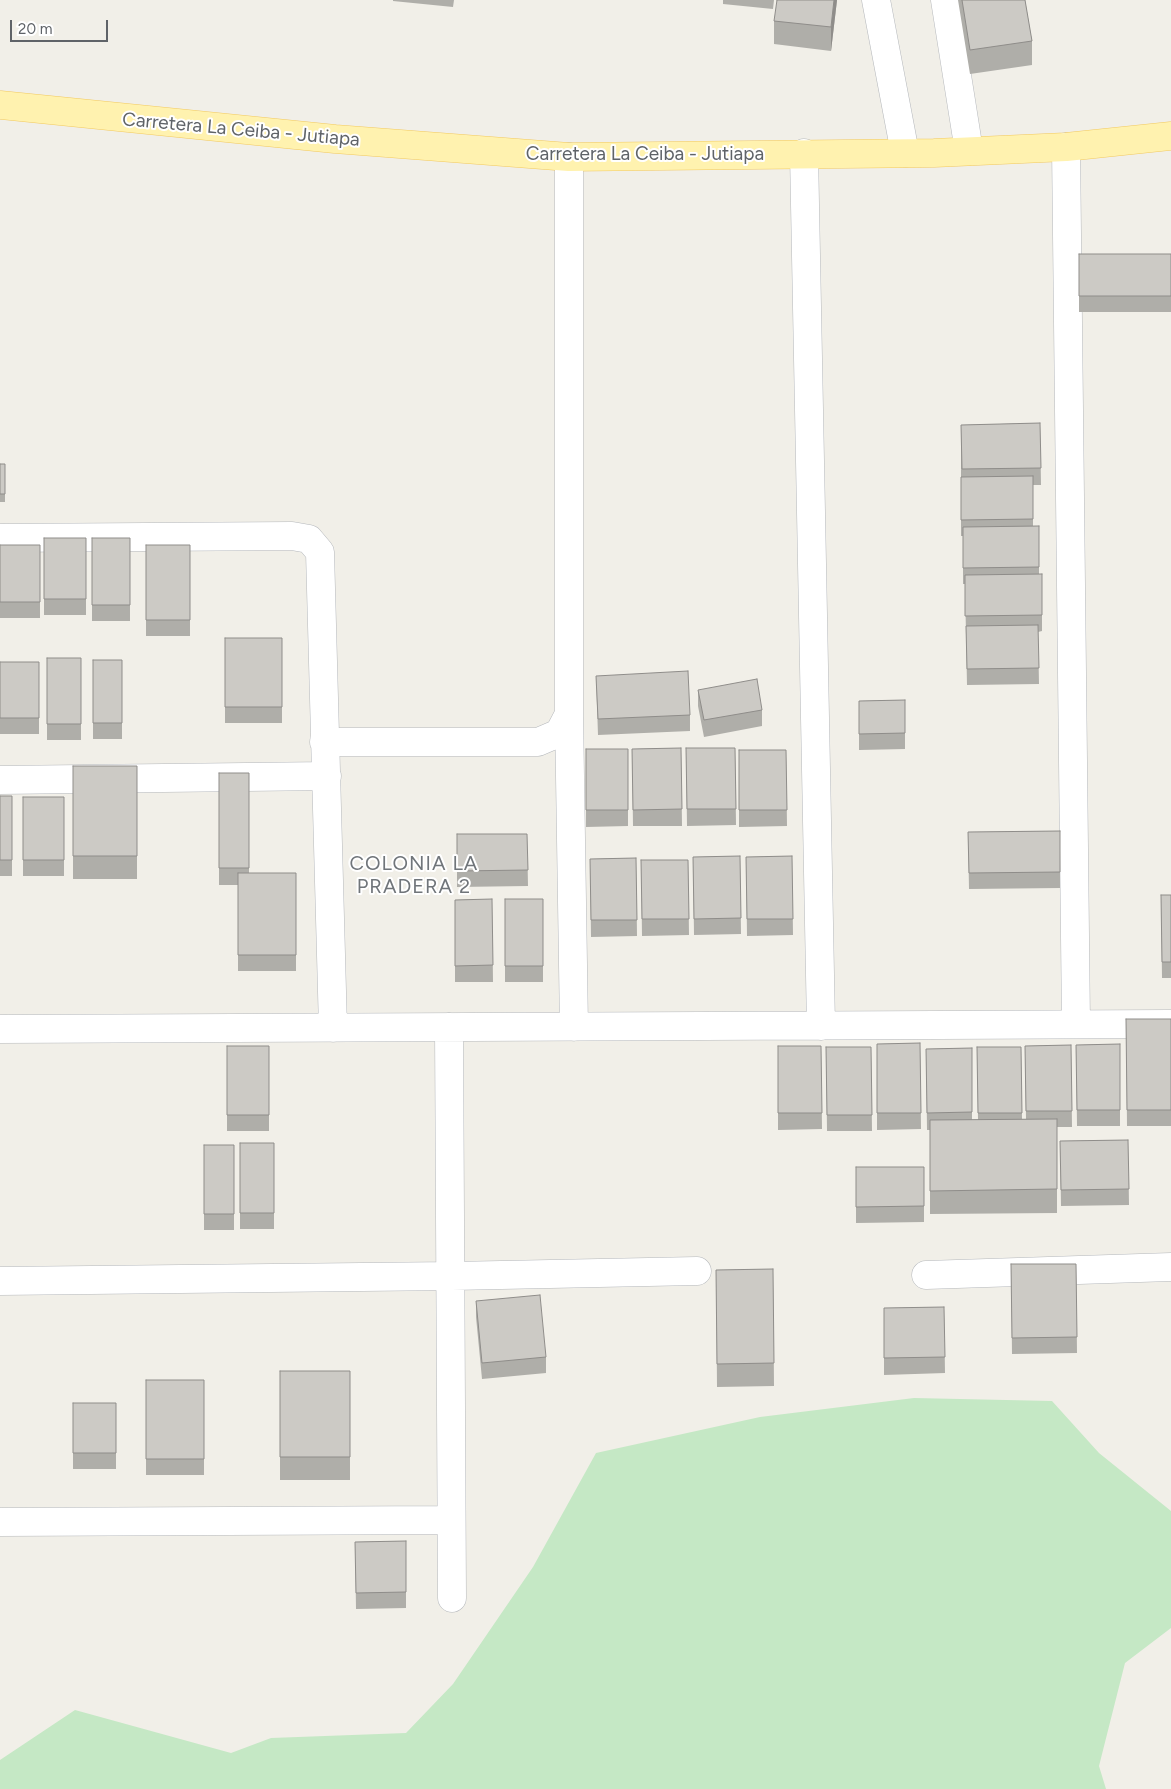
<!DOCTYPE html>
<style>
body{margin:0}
#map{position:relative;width:1171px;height:1789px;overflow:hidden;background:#f1efe8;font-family:Figtree,sans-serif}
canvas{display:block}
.scale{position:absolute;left:10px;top:20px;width:98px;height:22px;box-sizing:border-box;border:2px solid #5f6368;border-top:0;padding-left:6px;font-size:15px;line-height:18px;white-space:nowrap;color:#5f6368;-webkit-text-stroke:4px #fff;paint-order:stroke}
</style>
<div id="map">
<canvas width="1171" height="1789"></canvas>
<div class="scale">20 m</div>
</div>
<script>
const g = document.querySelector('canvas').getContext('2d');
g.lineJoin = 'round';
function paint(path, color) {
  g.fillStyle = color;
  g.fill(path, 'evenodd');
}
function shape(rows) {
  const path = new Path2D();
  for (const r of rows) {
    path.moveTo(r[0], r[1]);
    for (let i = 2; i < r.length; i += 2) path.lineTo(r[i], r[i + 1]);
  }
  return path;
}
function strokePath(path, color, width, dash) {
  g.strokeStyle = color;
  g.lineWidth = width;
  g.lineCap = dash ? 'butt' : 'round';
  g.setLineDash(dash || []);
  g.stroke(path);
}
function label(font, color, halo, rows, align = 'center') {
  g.font = font + ' Figtree,sans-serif';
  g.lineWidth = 4;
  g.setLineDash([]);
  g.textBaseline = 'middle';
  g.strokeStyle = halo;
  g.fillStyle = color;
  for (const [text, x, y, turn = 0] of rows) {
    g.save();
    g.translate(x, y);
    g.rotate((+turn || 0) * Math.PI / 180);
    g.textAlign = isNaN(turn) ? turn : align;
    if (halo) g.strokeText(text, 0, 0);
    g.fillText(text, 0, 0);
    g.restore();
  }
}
paint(shape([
 [914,1398,1052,1401,1099,1453,1171,1511,1171,1628,1125,1663,1099,1766,1106,1789,0,1789,0,1760,75,1710,231,1753,271,1738,406,1733,453,1684,533,1567,596,1453,760,1417]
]), '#c5e8c5');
const minor = shape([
 [876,0,905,153],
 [945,0,969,151],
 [1066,147,1076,1024],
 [804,153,821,1026],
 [569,157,569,714,574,1027],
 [0,538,292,536,309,539,320,552,333,1028],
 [324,742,538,742,559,733,569,714],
 [0,780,327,776],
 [449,1027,452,1598],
 [0,1029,1171,1024],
 [926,1275,1171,1267],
 [0,1281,452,1276,697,1271],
 [0,1522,451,1520]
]);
const primary = shape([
 [0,105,335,139,569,157,934,153,1066,147,1171,136]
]);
strokePath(minor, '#b5b8bc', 29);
strokePath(primary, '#f2c960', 29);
strokePath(minor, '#fff', 28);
strokePath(primary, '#fff2af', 28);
paint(shape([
 [393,0,454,0,453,7,393,1],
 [723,0,774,0,773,9,723,4],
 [837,0,831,51,774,44,774,21],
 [958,0,1025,0,1032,41,1032,65,970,74],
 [1079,254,1171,254,1171,312,1079,312],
 [1040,423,1041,485,1033,485,1033,526,1039,526,1039,574,1042,574,1042,631,1038,632,1039,684,967,685,965,584,963,584,963,536,961,536,961,425],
 [0,464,5,464,5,502,0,502],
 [44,538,86,538,86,615,44,615],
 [92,538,130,538,130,621,92,621],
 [0,545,40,545,40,618,0,618],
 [146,545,190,545,190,636,146,636],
 [225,638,282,638,282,723,225,723],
 [47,658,81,658,81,740,47,740],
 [93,660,122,660,122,739,93,739],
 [0,662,39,662,39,734,0,734],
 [596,676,690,715,690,731,598,735],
 [698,690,762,710,762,726,704,737,698,706],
 [905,700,905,749,859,750,859,701],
 [681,748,682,826,633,826,632,749],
 [686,748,735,748,736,825,687,826],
 [586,749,628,749,628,826,586,827],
 [739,750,786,750,787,826,739,827],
 [73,766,137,766,137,879,73,879],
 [219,773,249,773,249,873,296,873,296,971,238,971,238,885,219,885],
 [0,796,12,796,12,876,0,876],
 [23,797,64,797,64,876,23,876],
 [1060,831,1060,888,969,889,968,832],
 [457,834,527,834,528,886,457,887],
 [740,856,741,934,694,935,693,857],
 [792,856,793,935,747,936,746,857],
 [636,858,637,936,591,937,590,859],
 [641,860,688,860,689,935,642,936],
 [1161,895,1171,895,1171,978,1162,978],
 [492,899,493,982,455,982,455,900],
 [505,899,543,899,543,982,505,982],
 [1126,1019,1171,1019,1171,1126,1127,1126],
 [920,1043,921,1129,877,1130,877,1044],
 [1120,1044,1120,1126,1077,1126,1076,1045],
 [1071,1045,1072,1127,1057,1127,1057,1213,930,1214,930,1130,927,1130,926,1049,972,1048,972,1120,978,1120,977,1047,1021,1047,1022,1119,1026,1119,1025,1046],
 [227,1046,269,1046,269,1131,227,1131],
 [778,1046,821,1046,822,1129,778,1130],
 [826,1047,871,1047,872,1131,827,1131],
 [1128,1140,1129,1205,1061,1206,1060,1141],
 [240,1143,274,1143,274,1229,240,1229],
 [204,1145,234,1145,234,1230,204,1230],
 [856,1167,924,1167,924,1222,856,1223],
 [1011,1264,1076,1264,1077,1353,1012,1354],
 [773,1269,774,1386,717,1387,716,1270],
 [476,1301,546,1357,546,1373,482,1379,476,1317],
 [944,1307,945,1373,884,1375,884,1308],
 [280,1371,350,1371,350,1480,280,1480],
 [146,1380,204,1380,204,1475,146,1475],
 [73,1403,116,1403,116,1469,73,1469],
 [406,1541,406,1608,356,1609,355,1542]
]), '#afaea9');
paint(shape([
 [834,0,837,0,831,51,831,27]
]), '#8f8d8a');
const building = shape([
 [777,0,834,0,831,27,774,21,777,0],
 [962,0,1025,0,1032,41,970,50,962,0],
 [1079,254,1171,254,1171,296,1079,296,1079,254],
 [1040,423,1041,468,962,469,961,425,1040,423],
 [0,464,5,464,5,494,0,494,0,464],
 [1033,476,1033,519,961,520,961,477,1033,476],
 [1039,526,1039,567,963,568,963,527,1039,526],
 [44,538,86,538,86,599,44,599,44,538],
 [92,538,130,538,130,605,92,605,92,538],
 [0,545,40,545,40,602,0,602,0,545],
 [146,545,190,545,190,620,146,620,146,545],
 [1042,574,1042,615,965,616,965,575,1042,574],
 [1038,625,1039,668,967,669,966,626,1038,625],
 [225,638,282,638,282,707,225,707,225,638],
 [47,658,81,658,81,724,47,724,47,658],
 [93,660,122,660,122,723,93,723,93,660],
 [0,662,39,662,39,718,0,718,0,662],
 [688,671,690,715,598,719,596,676,688,671],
 [757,679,762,710,704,720,698,690,757,679],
 [905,700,905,733,859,734,859,701,905,700],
 [681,748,682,809,633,810,632,749,681,748],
 [686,748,735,748,736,809,687,809,686,748],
 [586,749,628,749,628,810,586,810,586,749],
 [739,750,786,750,787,810,739,810,739,750],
 [73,766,137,766,137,856,73,856,73,766],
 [219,773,249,773,249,868,219,868,219,773],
 [0,796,12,796,12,860,0,860,0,796],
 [23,797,64,797,64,860,23,860,23,797],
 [1060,831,1060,872,969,873,968,832,1060,831],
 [457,834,527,834,528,870,457,871,457,834],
 [740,856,741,918,694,919,693,857,740,856],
 [792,856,793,919,747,919,746,857,792,856],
 [636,858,637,920,591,920,590,859,636,858],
 [641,860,688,860,689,919,642,919,641,860],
 [238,873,296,873,296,955,238,955,238,873],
 [1161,895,1171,895,1171,962,1162,962,1161,895],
 [492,899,493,965,455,966,455,900,492,899],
 [505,899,543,899,543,966,505,966,505,899],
 [1126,1019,1171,1019,1171,1110,1127,1110,1126,1019],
 [920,1043,921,1113,877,1113,877,1044,920,1043],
 [1120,1044,1120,1110,1077,1110,1076,1045,1120,1044],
 [1071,1045,1072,1111,1026,1111,1025,1046,1071,1045],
 [227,1046,269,1046,269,1115,227,1115,227,1046],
 [778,1046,821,1046,822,1113,778,1113,778,1046],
 [826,1047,871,1047,872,1115,827,1115,826,1047],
 [977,1047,1021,1047,1022,1113,978,1113,977,1047],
 [972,1048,972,1112,927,1113,926,1049,972,1048],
 [1057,1119,1057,1189,930,1191,930,1120,1057,1119],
 [1128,1140,1129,1189,1061,1190,1060,1141,1128,1140],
 [240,1143,274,1143,274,1213,240,1213,240,1143],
 [204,1145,234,1145,234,1214,204,1214,204,1145],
 [856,1167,924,1167,924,1206,856,1207,856,1167],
 [1011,1264,1076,1264,1077,1337,1012,1338,1011,1264],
 [773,1269,774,1363,717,1364,716,1270,773,1269],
 [540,1295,546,1357,482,1363,476,1301,540,1295],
 [944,1307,945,1357,884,1358,884,1308,944,1307],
 [280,1371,350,1371,350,1457,280,1457,280,1371],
 [146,1380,204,1380,204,1459,146,1459,146,1380],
 [73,1403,116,1403,116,1453,73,1453,73,1403],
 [406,1541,406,1592,356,1593,355,1542,406,1541]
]);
paint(building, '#cccac5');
strokePath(building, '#8f8d8a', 1);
label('19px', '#5f6368', '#fff', [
 ["Carretera La Ceiba - Jutiapa",241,130,5],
 ["Carretera La Ceiba - Jutiapa",645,154]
]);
g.letterSpacing = '1px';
label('20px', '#70757a', '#fff', [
 ["COLONIA LA",414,864],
 ["PRADERA 2",414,887]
]);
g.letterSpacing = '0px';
</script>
